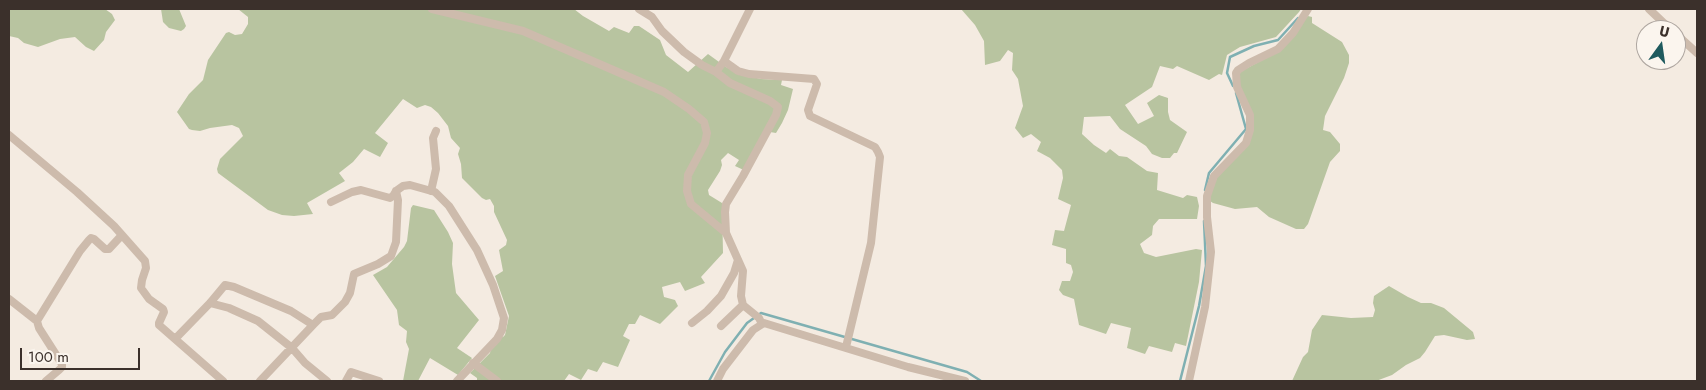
<!DOCTYPE html>
<style>
body{margin:0}
#map{position:relative;width:1706px;height:390px;overflow:hidden;background:#f4ebe1;font-family:Jost,sans-serif}
canvas{display:block}
.frame{position:absolute;inset:0;border:10px solid #3b302b;pointer-events:none}
.north{position:absolute;left:1636px;top:20px;width:50px;height:50px;box-sizing:border-box;background:#fbf5ee;border:1px solid #aea6a0;border-radius:50%;rotate:14deg;font-size:14px;font-weight:700;line-height:20px;text-align:center;color:#3b302b}
.north::after{content:'';display:block;margin:auto;width:18px;height:22px;background:#1f5a5e;clip-path:polygon(50% 0,100% 100%,50% 72%,0 100%)}
.scale{position:absolute;left:20px;top:348px;width:120px;height:22px;box-sizing:border-box;border:2px solid #3b302b;border-top:0;padding-left:6px;font-size:15px;line-height:18px;white-space:nowrap;color:#3b302b;-webkit-text-stroke:4px #fbf5ee;paint-order:stroke}
</style>
<div id="map">
<canvas width="1706" height="390"></canvas>
<div class="frame"></div>
<div class="north">U</div>
<div class="scale">100 m</div>
</div>
<script>
const g = document.querySelector('canvas').getContext('2d');
g.lineJoin = 'round';
function paint(path, color) {
  g.fillStyle = color;
  g.fill(path, 'evenodd');
}
function shape(rows) {
  const path = new Path2D();
  for (const r of rows) {
    path.moveTo(r[0], r[1]);
    for (let i = 2; i < r.length; i += 2) path.lineTo(r[i], r[i + 1]);
  }
  return path;
}
function strokePath(path, color, width, dash) {
  g.strokeStyle = color;
  g.lineWidth = width;
  g.lineCap = dash ? 'butt' : 'round';
  g.setLineDash(dash || []);
  g.stroke(path);
}
paint(shape([
 [9,9,105,9,112,14,115,20,106,32,104,40,94,51,86,47,75,37,60,39,38,47,24,43,18,38,9,36],
 [161,9,179,9,186,26,184,29,181,31,169,28,163,22],
 [238,9,574,9,583,16,609,31,614,27,629,33,634,26,639,26,660,40,666,55,688,72,708,54,726,67,740,74,761,79,782,80,781,85,793,89,788,110,782,123,776,133,770,132,748,172,735,166,739,160,728,153,721,160,722,165,720,171,708,190,709,195,722,203,723,253,701,277,705,283,685,291,680,282,662,287,664,297,675,300,678,306,660,324,640,315,635,324,629,324,623,336,630,340,618,367,603,362,597,372,588,369,581,380,569,374,564,381,477,381,477,378,470,373,490,353,493,339,503,337,505,335,509,316,495,276,503,271,499,250,506,245,507,240,494,212,494,206,490,199,486,200,482,198,462,178,461,164,458,154,460,148,451,138,448,126,438,113,431,107,425,105,417,108,403,99,375,133,388,143,380,157,364,149,353,162,339,173,345,181,307,203,313,214,294,216,282,215,268,210,218,173,217,169,220,159,243,136,239,128,232,125,210,128,200,131,192,130,189,129,177,112,189,94,203,80,208,60,226,33,229,32,235,35,242,34,248,24,248,17],
 [961,9,1301,9,1299,12,1276,37,1240,47,1227,55,1222,75,1219,74,1209,80,1177,66,1173,69,1160,66,1152,87,1125,105,1138,124,1154,116,1147,103,1159,95,1168,98,1168,112,1170,120,1187,132,1177,153,1174,153,1170,158,1162,158,1152,154,1146,146,1120,129,1110,116,1084,117,1082,134,1094,145,1106,153,1110,149,1119,156,1127,157,1147,171,1158,173,1157,190,1183,198,1187,195,1197,197,1199,206,1197,219,1159,219,1153,226,1152,235,1140,244,1144,253,1156,257,1196,249,1202,250,1199,282,1186,346,1175,343,1172,352,1149,346,1145,354,1127,348,1131,328,1111,323,1106,334,1079,325,1074,299,1063,295,1059,290,1062,281,1070,281,1073,272,1071,265,1066,263,1066,249,1052,245,1055,230,1064,231,1071,205,1058,199,1063,178,1062,170,1050,158,1037,151,1041,142,1031,134,1023,138,1015,128,1023,106,1018,79,1012,70,1013,53,1008,50,1000,61,985,65,984,41,975,25],
 [1308,16,1312,17,1312,23,1342,42,1349,55,1349,63,1344,78,1325,116,1323,130,1330,132,1340,144,1340,151,1330,162,1308,224,1304,229,1296,229,1269,217,1257,207,1235,209,1213,203,1210,201,1210,197,1217,177,1253,131,1240,86,1239,74,1240,72,1264,59],
 [413,205,434,210,448,232,453,243,452,264,456,293,479,320,457,348,472,358,458,375,430,358,418,381,403,381,409,349,406,342,407,331,399,325,397,310,373,275,387,267,404,247,407,241,411,208],
 [1389,286,1408,297,1421,303,1431,303,1444,308,1473,332,1475,339,1467,340,1444,335,1435,336,1425,352,1420,358,1406,365,1392,375,1376,381,1292,381,1303,357,1308,352,1312,330,1322,315,1351,318,1373,317,1375,310,1373,303,1374,296]
]), '#b8c4a0');
strokePath(shape([
 [1233,86,1227,73,1230,57,1254,46,1278,40,1298,18],
 [1205,190,1209,173,1246,129,1236,93],
 [709,381,725,352,747,323,761,313,967,372,981,381],
 [1180,381,1199,306,1206,266,1204,221]
]), '#7fb0b2', 2.5);
strokePath(shape([
 [432,9,523,31,664,92,689,109,704,122,707,133,705,143,688,175,687,191,691,204,726,233],
 [639,9,652,17,662,31,684,52,702,65,716,72,730,83,770,101,778,107,776,115,743,176,726,204,725,212,726,233,743,271,741,296,743,305,759,318,762,324],
 [1649,9,1671,30],
 [1676,34,1697,53],
 [724,61,738,71,749,74,814,79,817,84,808,110,810,116,875,147,878,152,880,157,871,243,846,347],
 [716,72,724,61,750,9],
 [9,135,77,192,114,226,145,261,146,268,142,280,141,288,149,299,163,309,164,312,159,323,159,325,223,381],
 [431,191,436,169,433,138,436,131],
 [331,202,352,192,361,190,390,198,393,196,396,191,403,186,410,185,435,192,449,206,477,250,493,285,504,318,502,330,497,339,457,381],
 [9,299,37,321],
 [210,303,229,308,258,321,292,348,305,363,327,381],
 [692,323,707,311,721,296,734,273,738,260],
 [721,326,743,305],
 [176,338,210,303,225,285,234,287,291,311,313,325],
 [473,363,497,381],
 [46,381,59,370,62,367,62,364,39,328,37,321,80,251,89,240,91,238,94,239,105,249,109,249,122,235],
 [260,381,313,325,321,317,332,315,345,302,350,293,354,274,378,264,391,256,396,242,398,200,396,191],
 [346,381,351,372,379,381],
 [717,381,723,369,753,330,764,323,908,367,965,381],
 [1189,381,1205,307,1211,252,1207,217,1207,196,1214,176,1246,143,1250,130,1250,115,1237,87,1236,73,1238,70,1249,63,1278,49,1293,33,1308,9]
]), '#cdbbac', 8);
</script>
